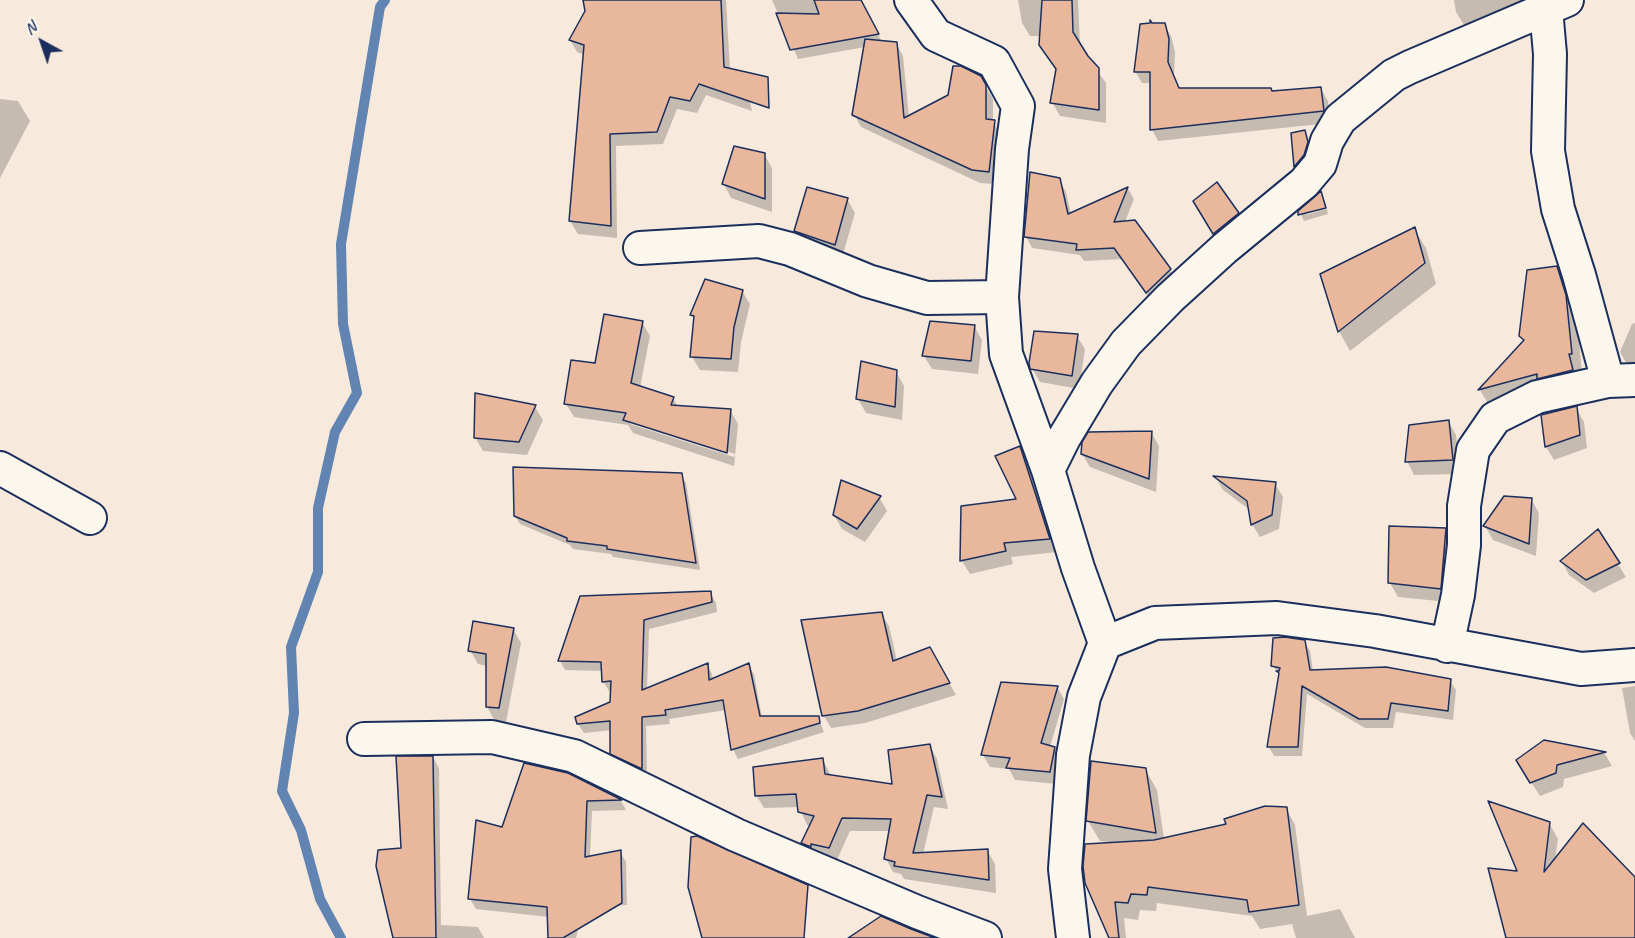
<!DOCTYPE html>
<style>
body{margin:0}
#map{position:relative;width:1635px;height:938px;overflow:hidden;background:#f7eadc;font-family:Caveat,sans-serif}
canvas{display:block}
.north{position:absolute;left:12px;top:12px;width:60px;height:60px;-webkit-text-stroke:4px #fbf7ec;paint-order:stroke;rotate:320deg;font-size:16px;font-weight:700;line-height:24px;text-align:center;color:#1b2f5e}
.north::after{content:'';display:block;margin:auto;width:21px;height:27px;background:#1b2f5e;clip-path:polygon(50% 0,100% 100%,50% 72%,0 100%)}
</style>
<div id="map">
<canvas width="1635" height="938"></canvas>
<div class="north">N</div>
</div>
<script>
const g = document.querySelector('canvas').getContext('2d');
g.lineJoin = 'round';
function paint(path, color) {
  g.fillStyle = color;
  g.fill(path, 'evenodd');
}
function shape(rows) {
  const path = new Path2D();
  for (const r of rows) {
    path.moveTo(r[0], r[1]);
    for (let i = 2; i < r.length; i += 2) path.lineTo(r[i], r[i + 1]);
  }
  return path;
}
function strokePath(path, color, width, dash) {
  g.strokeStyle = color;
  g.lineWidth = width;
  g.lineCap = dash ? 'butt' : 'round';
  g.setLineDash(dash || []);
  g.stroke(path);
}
paint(shape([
 [584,0,726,0,730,70,746,85,752,111,706,95,697,113,677,109,663,144,616,146,617,238,578,234,570,221,585,55,577,52,570,40,587,11],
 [772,0,860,0,882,42,896,43,903,56,909,117,949,96,980,77,993,99,993,122,1001,135,996,184,980,183,861,127,854,114,865,47,798,59],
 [1018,0,1078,0,1080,46,1106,83,1106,123,1060,116,1052,102,1057,71,1040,45,1041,36,1030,36,1022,23],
 [1454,0,1522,0,1526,10,1464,25,1456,12],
 [1164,24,1171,36,1175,52,1174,75,1180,89,1272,93,1321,89,1328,101,1330,123,1158,141,1152,129,1152,83,1142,83,1135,71],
 [0,99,18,101,30,121,0,178],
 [1304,132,1311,149,1299,172,1296,166,1293,134],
 [764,154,772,168,772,212,731,198,724,184],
 [1059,180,1066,192,1071,215,1128,189,1134,199,1125,222,1170,270,1177,281,1153,304,1122,259,1084,261,1080,255,1032,248,1026,236],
 [1321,193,1326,206,1309,211,1305,215,1327,209,1328,214,1304,221,1300,212],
 [847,199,855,213,842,257,804,245,796,231],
 [1195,201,1238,214,1246,227,1222,247],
 [1414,229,1426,248,1436,284,1350,351,1339,331,1322,275],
 [1557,268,1568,288,1577,317,1582,374,1491,409,1480,390,1524,342,1521,336],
 [742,291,750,304,741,342,738,372,700,370,692,357,695,321,692,315],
 [642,322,650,336,640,387,673,398,678,407,730,410,738,424,734,466,633,433,628,425,574,417,566,404,596,365],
 [630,420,735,454,734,457,630,424],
 [1635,323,1635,367,1629,368,1620,352,1632,324],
 [974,326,982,340,978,374,932,369,924,356],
 [1077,336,1085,349,1079,389,1040,382,1032,368],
 [896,372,904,386,902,420,866,413,858,399],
 [535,407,543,420,527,455,483,451,475,437],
 [1576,408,1584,422,1587,448,1554,460,1546,447,1543,416],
 [1448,421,1456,435,1460,474,1414,475,1407,461],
 [1151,432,1159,446,1156,492,1090,467,1082,454],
 [1020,448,1027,461,1057,552,1011,557,1013,564,970,574,962,561,962,508,1019,500],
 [681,475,686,483,700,570,613,557,611,554,573,549,570,545,520,524,515,516],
 [1216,478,1275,484,1283,497,1279,529,1260,537,1252,524,1250,510,1223,490],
 [879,497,887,511,865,542,842,529,834,515],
 [1531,499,1539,513,1536,556,1493,540,1485,526],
 [1445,530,1453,543,1448,602,1398,597,1390,583],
 [1597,531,1626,577,1594,593,1569,575,1562,562],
 [710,593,716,603,717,612,649,629,647,689,707,665,712,674,713,680,748,665,754,674,762,718,818,717,824,732,738,759,733,749,726,710,669,719,670,724,646,726,647,777,617,763,611,753,612,730,584,733,578,724,612,704,612,690,609,691,603,681,603,671,565,670,560,661,581,597],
 [881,614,889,626,897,661,930,649,956,695,865,723,831,728,824,716],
 [513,629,521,643,506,722,495,721,487,707,487,666,478,664,470,650],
 [1304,641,1310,651,1313,671,1450,681,1456,690,1453,720,1396,712,1393,728,1365,728,1307,694,1302,756,1274,756,1269,747,1280,676,1273,666],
 [1635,686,1635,741,1630,733,1622,688],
 [1057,687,1064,699,1050,747,1054,748,1061,760,1057,784,1015,780,1009,769,990,767,983,755],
 [1544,741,1605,754,1612,766,1564,779,1563,787,1540,796,1526,774],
 [930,746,937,759,948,809,934,807,923,854,987,850,995,864,996,893,904,879,901,874,893,872,886,859,890,831,850,831,837,860,810,854,803,841,811,826,807,825,799,807,764,808,756,795,823,760,831,776,894,785],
 [433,757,439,768,441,925,478,927,484,938,394,938,403,849],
 [1145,769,1157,790,1164,839,1227,825,1286,808,1295,825,1307,916,1340,909,1355,938,1296,938,1292,924,1260,929,1252,916,1157,903,1156,911,1140,910,1138,920,1124,918,1126,938,1111,938,1109,842,1100,841,1088,821],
 [567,774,621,801,626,810,592,811,590,857,620,852,626,862,627,905,602,906,580,922,576,938,550,938,549,917,476,909,470,899,503,829],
 [1549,823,1558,839,1555,860,1635,879,1635,928,1614,938,1508,938,1520,872]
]), '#0003');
strokePath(shape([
 [341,938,320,899,301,830,282,791,294,713,291,647,318,572,318,508,335,432,357,393,343,324,341,244,380,7,385,0]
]), '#6184b2', 10);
const building = shape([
 [583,0,721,0,724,67,768,77,769,108,699,84,690,101,670,97,657,132,610,134,611,226,569,221,584,45,569,40,585,11,583,0],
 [814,0,861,0,879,34,790,50,776,13,819,14,814,0],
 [1042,0,1072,0,1073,32,1088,56,1099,68,1099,110,1050,103,1056,69,1039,45,1042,0],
 [1150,20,1152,23,1165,23,1169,39,1168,62,1179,88,1271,88,1272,91,1321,87,1324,111,1150,130,1150,72,1134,72,1140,24,1150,23,1150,20],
 [865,39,897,42,904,118,948,95,953,66,961,66,981,76,986,85,986,119,995,120,989,172,972,170,852,115,865,39],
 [1305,130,1308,142,1304,155,1294,167,1291,133,1305,130],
 [734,146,765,153,765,199,722,184,734,146],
 [1030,172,1060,178,1068,214,1128,187,1114,222,1135,220,1171,269,1146,293,1114,248,1076,250,1077,244,1024,237,1030,172],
 [1217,182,1239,213,1213,234,1193,201,1217,182],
 [807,187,848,198,835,245,794,231,807,187],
 [1321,191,1326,208,1298,215,1298,211,1321,191],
 [1415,227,1425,263,1338,332,1320,274,1415,227],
 [1557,266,1566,295,1572,354,1569,354,1573,370,1537,379,1537,374,1478,390,1524,340,1519,336,1527,270,1557,266],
 [705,279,743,290,734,327,731,359,690,357,694,316,690,315,705,279],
 [604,314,643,321,631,383,674,397,671,405,731,409,727,453,623,420,626,413,564,404,571,360,595,363,604,314],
 [930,321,975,325,971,361,922,356,930,321],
 [1034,331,1078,334,1072,376,1030,369,1029,363,1034,331],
 [861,361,897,370,895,407,856,399,861,361],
 [475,393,536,405,519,442,474,438,475,393],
 [1577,406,1580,435,1545,447,1541,415,1577,406],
 [1449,420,1453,460,1405,462,1409,425,1449,420],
 [1152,431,1149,479,1081,454,1082,442,1088,432,1152,431],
 [1020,446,1050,539,1004,543,1006,551,960,561,961,506,1016,499,995,456,1020,446],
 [513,467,682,473,696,563,607,549,607,546,567,541,567,538,514,516,513,467],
 [1213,476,1276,482,1272,515,1251,525,1247,501,1213,476],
 [841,480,881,496,857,529,833,515,841,480],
 [1504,496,1532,498,1529,544,1483,526,1504,496],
 [1389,526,1446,528,1441,589,1388,583,1389,526],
 [1598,529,1620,563,1586,580,1560,561,1598,529],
 [711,591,712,602,644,620,642,690,708,663,709,680,749,663,760,716,819,716,820,723,731,750,723,700,665,710,666,715,642,717,642,769,610,754,610,721,577,724,575,717,610,702,611,681,602,682,601,662,558,661,580,596,711,591],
 [882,612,893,661,930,647,950,683,858,711,822,716,801,620,882,612],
 [473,621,514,628,499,708,486,707,486,654,468,651,473,621],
 [1285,637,1305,640,1310,670,1386,667,1451,679,1448,711,1391,703,1388,719,1359,719,1302,686,1298,747,1267,747,1279,673,1276,671,1279,671,1280,668,1271,666,1273,638,1285,637],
 [1001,682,1058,686,1041,743,1055,747,1050,772,1006,768,1010,758,981,755,1001,682],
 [1544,740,1606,752,1557,765,1556,773,1530,783,1516,760,1544,740],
 [930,744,942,797,927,795,913,853,988,849,989,880,894,866,895,862,884,859,891,819,842,818,829,848,811,844,811,847,801,843,814,816,798,812,796,794,755,796,753,767,823,758,825,774,892,784,888,750,930,744],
 [396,756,433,756,436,938,393,938,376,866,378,850,401,848,396,756],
 [1091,761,1146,768,1156,833,1086,821,1091,761],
 [524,763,568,773,622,800,587,801,585,857,621,850,622,903,563,938,548,938,547,907,468,899,476,820,502,827,524,763],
 [1488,801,1550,822,1544,872,1583,823,1635,877,1635,938,1506,938,1488,868,1517,871,1488,801],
 [1265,806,1287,807,1299,905,1249,912,1247,900,1148,887,1147,895,1131,894,1128,903,1115,902,1119,938,1109,938,1085,883,1083,866,1085,844,1154,840,1226,824,1224,819,1265,806],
 [697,836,808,885,804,938,702,938,688,887,691,837,697,836],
 [881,916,911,929,935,938,848,938,881,916]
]);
paint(building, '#e9b79b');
strokePath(building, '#1b2f5e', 1.5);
const minor = shape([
 [911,0,936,35,994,62,1018,106,1012,149,1002,297,1006,354,1048,470,1078,568,1105,643,1084,697,1073,755,1065,869,1073,938],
 [1546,9,1550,54,1548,151,1558,209,1579,275,1608,381],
 [640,248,759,241,790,249,868,281,927,298,1002,297],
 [0,468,90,518],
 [1048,470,1064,438,1097,383,1126,343,1170,298,1225,248,1304,183,1320,164,1327,141,1340,119,1394,75,1410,67,1567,0],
 [1105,643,1155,623,1277,618,1375,631,1581,669,1635,665],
 [1447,646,1458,595,1464,545,1464,506,1473,450,1495,418,1537,397,1608,381,1635,380],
 [364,739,492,737,574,756,736,835,917,912,985,938]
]);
strokePath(minor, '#1b2f5e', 36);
strokePath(minor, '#fbf7ec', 32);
</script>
